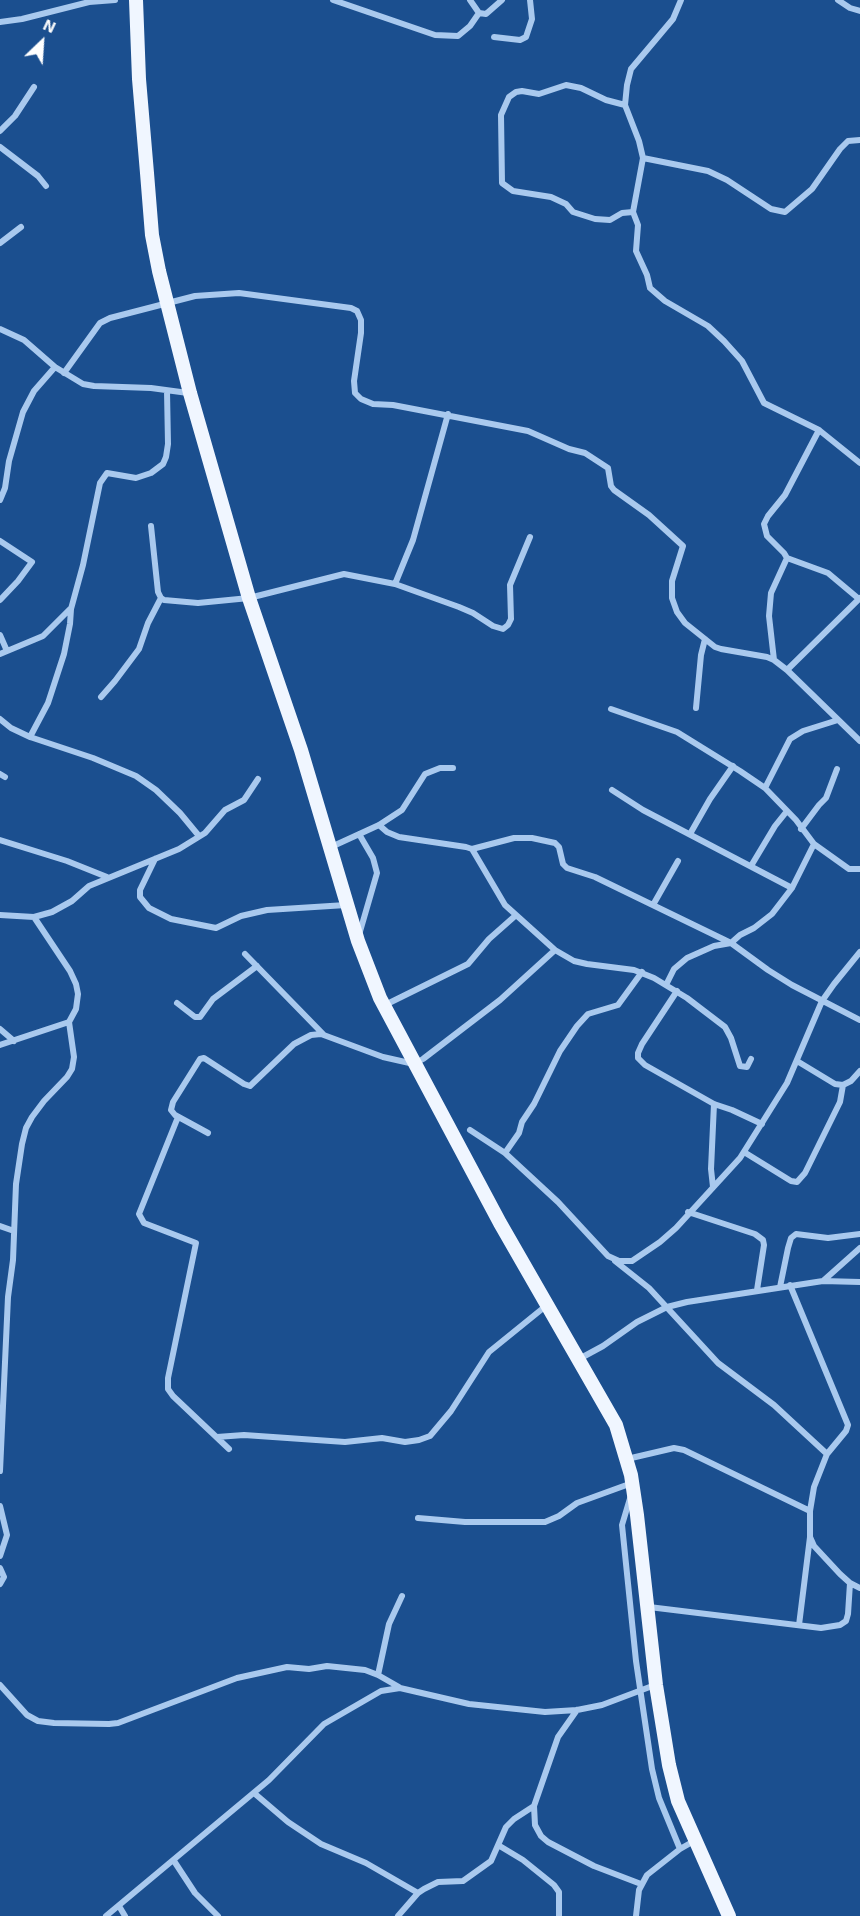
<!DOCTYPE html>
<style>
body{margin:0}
#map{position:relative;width:860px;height:1916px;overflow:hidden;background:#1b4f8f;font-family:"Exo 2",sans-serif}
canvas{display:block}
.north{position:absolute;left:12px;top:12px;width:60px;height:60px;-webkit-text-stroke:4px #1b4f8f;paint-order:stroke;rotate:25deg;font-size:16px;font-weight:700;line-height:24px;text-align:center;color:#fff}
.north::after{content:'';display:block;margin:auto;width:21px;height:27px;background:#fff;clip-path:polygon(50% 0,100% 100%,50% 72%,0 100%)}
</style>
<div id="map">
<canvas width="860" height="1916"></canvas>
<div class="north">N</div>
</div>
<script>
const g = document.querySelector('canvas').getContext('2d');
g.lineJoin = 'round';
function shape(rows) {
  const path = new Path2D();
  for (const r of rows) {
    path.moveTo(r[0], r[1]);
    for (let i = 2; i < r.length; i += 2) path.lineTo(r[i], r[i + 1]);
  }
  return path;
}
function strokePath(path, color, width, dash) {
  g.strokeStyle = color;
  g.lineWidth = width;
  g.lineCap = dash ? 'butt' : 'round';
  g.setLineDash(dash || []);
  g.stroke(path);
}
strokePath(shape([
 [333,0,435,35,458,36,470,26,479,13],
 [470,0,479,13,486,14,502,0],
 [681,0,673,19,631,69,627,85,625,105,639,141,643,158,633,212,638,225,636,251,647,275,650,288,665,301,708,326,724,341,742,361,764,403,819,430,860,463],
 [838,0,850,8,860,11],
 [0,22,22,19,89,2,115,0],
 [494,37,520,40,526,37,532,19,530,0],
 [625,105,606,100,581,88,566,85,539,94,522,91,516,92,509,97,501,115,502,183,513,191,551,197,566,204,573,212,595,219,610,220,622,213,633,212],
 [0,131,15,116,34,87],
 [0,147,38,176,46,186],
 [643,158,708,171,727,180,771,209,785,212,812,189,840,149,848,141,860,140],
 [0,243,21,227],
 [0,329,24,340,55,367,83,384,94,386,151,388,188,393],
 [64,373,100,323,110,318,195,296,239,293,351,308,357,311,361,320,361,333,354,381,355,393,361,399,373,404,393,405,528,431,569,449,585,453,608,468,611,486,614,490,649,515,683,546,672,581,672,598,677,612,685,623,715,647,721,649,767,657,774,660],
 [819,430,785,495,768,516,764,524,767,536,784,553,787,558,771,593,769,616,774,660,787,670,860,741],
 [0,500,5,488,9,461,23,412,34,391,55,367],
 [151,526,158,592,161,598,164,600,198,603,249,598,344,574,395,584,459,607,473,613,493,626,503,629,508,625,511,619,510,585,530,537],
 [0,541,32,562,18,581,0,600],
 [787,558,828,573,859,599],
 [395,584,413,540,448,414],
 [0,635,7,651],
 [0,654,43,636,70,609],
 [787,670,860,598],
 [101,697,115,681,139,649,148,623,161,598],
 [696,708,701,655,705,639],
 [611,709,677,732,740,771,765,788],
 [0,719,11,728,30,737,93,758,136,776,156,790,180,813,199,836],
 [838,720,803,731,790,739,765,788,796,820,814,844,849,869,860,869],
 [30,737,48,703,64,654,70,624,71,609,83,565,100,483,107,473,136,478,151,473,163,464,166,457,168,444,167,391],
 [0,774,5,777],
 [612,790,643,810,792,888],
 [379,825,387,832,399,837,466,847,472,849,505,905,555,950,574,961,587,964,634,970,654,978,687,998,725,1027,731,1038,740,1066,747,1067,751,1059],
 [801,829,819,805,826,798,837,769],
 [359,834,373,858,377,873,359,935],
 [690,834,710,799,733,766],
 [0,840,67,861,107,877],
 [331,847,379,825,402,810,425,774,440,768,453,768],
 [472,849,514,838,532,838,555,843,559,847,563,864,567,868,595,877,731,943,768,970,792,985,860,1020],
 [155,859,140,890,140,897,149,908,171,919,216,928,241,916,267,910,346,905],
 [751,866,775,826,787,811],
 [653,905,678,861],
 [0,915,34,917,52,912,72,901,89,886,179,849,205,833,225,810,244,800,258,779],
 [245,954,324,1035],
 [666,985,674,969,687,958,714,946,731,943,740,935,754,928,772,914,792,888,814,844],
 [677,991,642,1044,638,1053,638,1058,645,1065,714,1104,732,1110,762,1124],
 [177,1003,195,1017,200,1017,213,999,257,966],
 [385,1005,468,964,489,939,515,916],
 [0,1029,14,1041],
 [0,1045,69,1022,76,1009,78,994,76,984,70,971,34,917],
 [797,1061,835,1084,843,1085,851,1081,860,1071],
 [178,1117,139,1214,144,1223,196,1243,168,1378,168,1389,173,1396,229,1449],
 [470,1130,505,1153,558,1202,608,1256,619,1261,632,1261,660,1242,676,1228,740,1158,787,1083,822,1001,834,984,860,952],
 [208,1133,175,1115,171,1110,173,1102,200,1059,204,1058,244,1084,250,1086,294,1044,311,1035,321,1034,383,1057,414,1064,423,1059,500,1000,555,950],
 [744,1152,791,1181,797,1182,805,1173,840,1102,843,1085],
 [505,1153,519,1133,522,1122,534,1104,560,1051,577,1026,588,1014,618,1005,642,972],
 [713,1187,711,1169,714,1104],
 [688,1212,755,1234,763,1240,764,1245,757,1290],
 [0,1226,14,1231],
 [615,1261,649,1288,718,1363,774,1405,827,1454],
 [823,1281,860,1248],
 [790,1285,848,1425,846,1431,827,1454,814,1487,810,1511,810,1537,814,1546,840,1574,850,1583,860,1588],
 [780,1287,788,1248,791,1238,796,1234,828,1238,860,1234],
 [579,1359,603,1346,637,1322,667,1307,687,1302,823,1281,860,1282],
 [217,1437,244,1435,345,1442,382,1438,405,1442,419,1440,430,1436,451,1411,489,1352,547,1305],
 [627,1459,674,1448,684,1450,810,1511],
 [0,1471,8,1297,13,1260,16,1184,22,1144,26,1128,32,1117,44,1101,67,1077,72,1069,74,1057,69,1022],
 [631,1495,622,1525,636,1661,652,1769,659,1798,680,1849],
 [0,1506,7,1535,0,1556],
 [418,1518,465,1522,545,1522,559,1516,577,1503,632,1483],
 [0,1568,4,1577,0,1584],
 [649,1607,821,1628,840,1625,846,1621,848,1614,850,1583],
 [799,1625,810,1537],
 [378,1675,389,1624,402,1596],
 [0,1685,27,1715,38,1721,54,1723,109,1724,118,1723,237,1678,287,1667,309,1669,327,1666,365,1670,378,1675,399,1687],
 [254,1793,288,1822,321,1844,366,1863,418,1893],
 [534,1806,535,1825,541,1836,548,1842,594,1866,641,1884],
 [498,1845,523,1860,554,1885,559,1892,559,1916],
 [174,1861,195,1893,218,1916],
 [119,1906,125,1916],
 [106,1916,269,1780,324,1724,381,1691,400,1688,469,1704,545,1712,577,1710,602,1705,655,1685],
 [398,1916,418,1893,424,1889,438,1882,463,1881,491,1861,506,1827,514,1819,534,1806,558,1737,577,1710],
 [636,1916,639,1890,647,1875,680,1849,694,1841]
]), '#a9c9ee', 6);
strokePath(shape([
 [136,0,139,79,147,173,152,235,159,271,190,393,249,598,301,750,358,941,380,998,500,1223,616,1425,631,1475,637,1515,656,1685,669,1765,678,1801,729,1916]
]), '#f0f6ff', 14);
</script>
